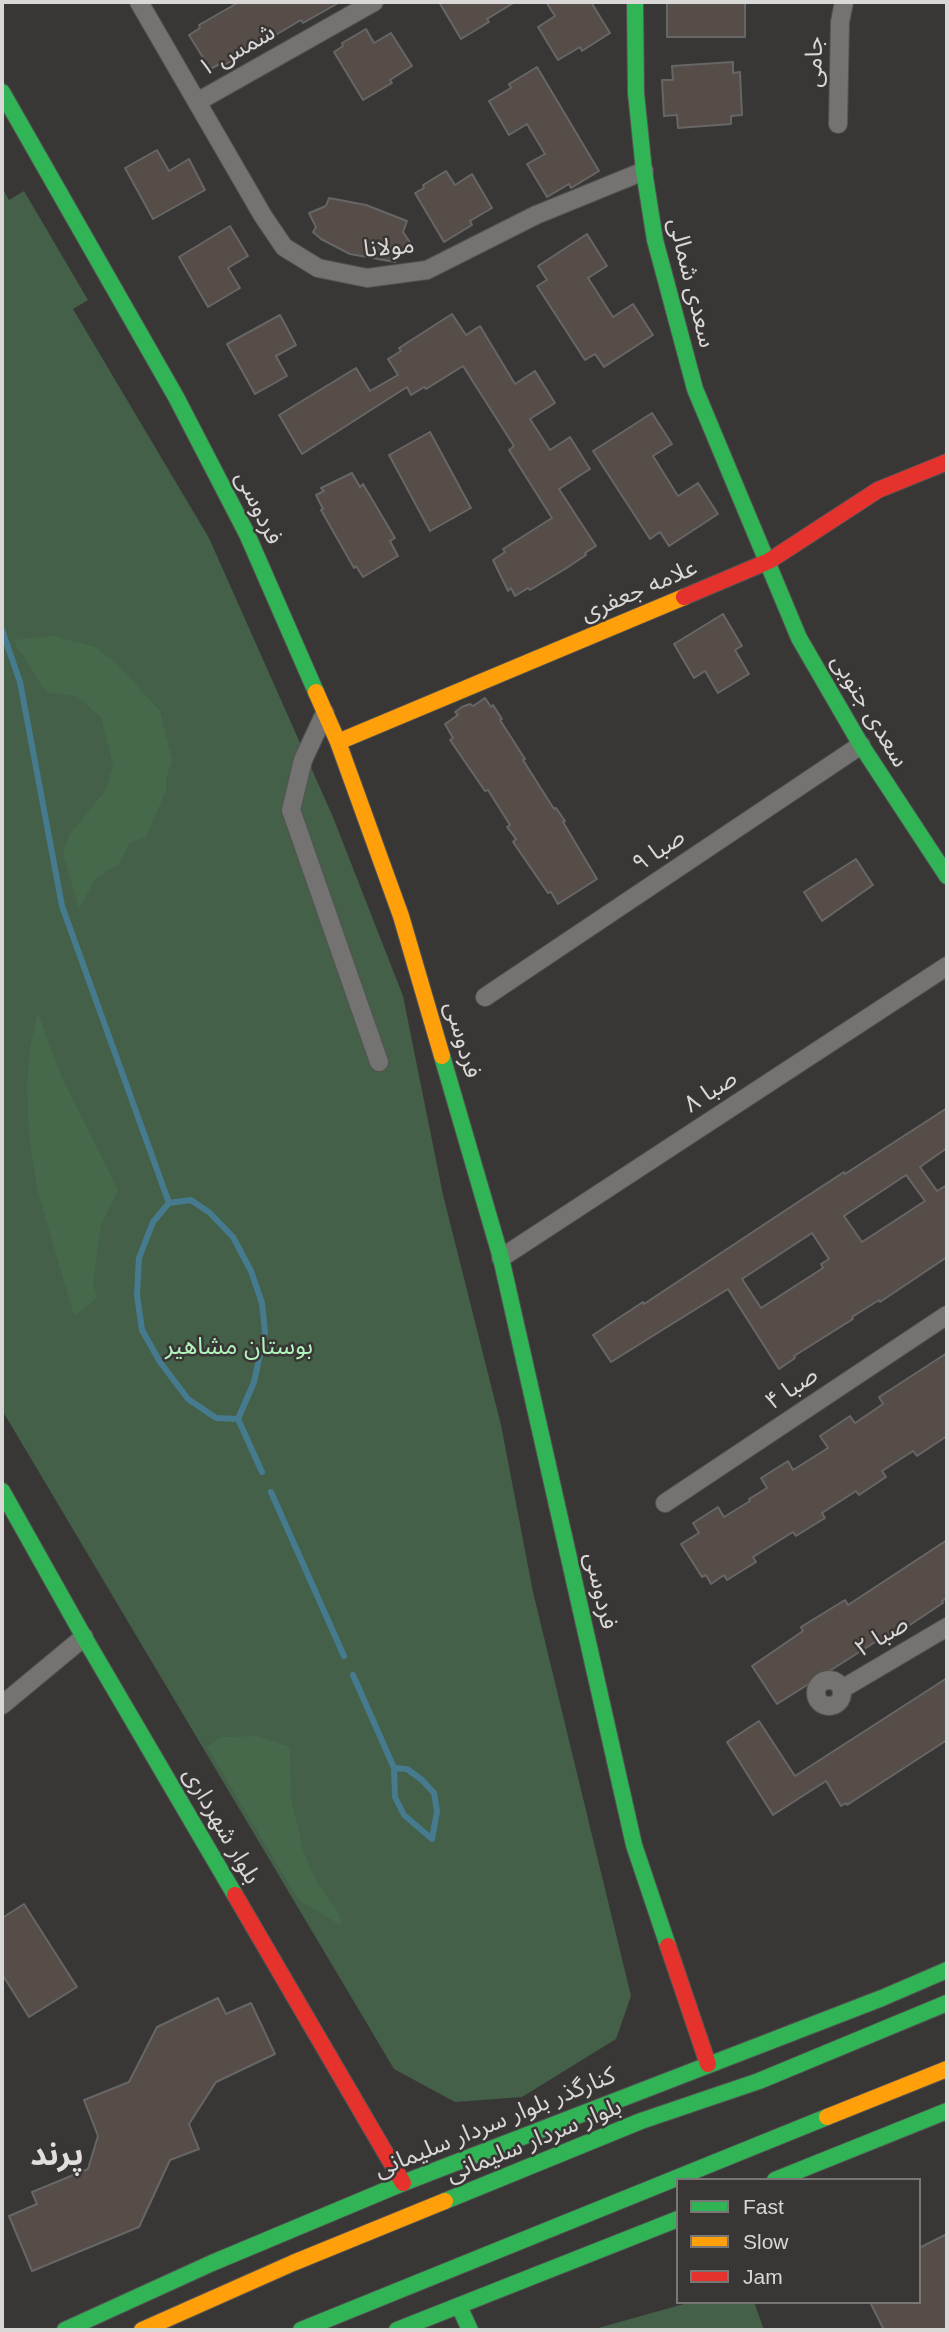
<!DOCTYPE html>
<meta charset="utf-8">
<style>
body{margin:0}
#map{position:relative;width:949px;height:2332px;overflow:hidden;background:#383736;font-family:Helvetica,sans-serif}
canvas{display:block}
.frame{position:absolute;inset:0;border:4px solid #d9d8d7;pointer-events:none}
.legend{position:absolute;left:676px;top:2178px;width:245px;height:126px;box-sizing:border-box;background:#393635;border:2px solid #797776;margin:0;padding:9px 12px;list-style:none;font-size:21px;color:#d9d8d7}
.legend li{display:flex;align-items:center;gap:14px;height:35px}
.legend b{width:35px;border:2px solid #797776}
</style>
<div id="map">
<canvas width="949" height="2332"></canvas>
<div class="frame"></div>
<ul class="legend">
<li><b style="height:9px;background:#30b455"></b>Fast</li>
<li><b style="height:9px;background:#ff9f0a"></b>Slow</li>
<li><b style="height:9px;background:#e5322d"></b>Jam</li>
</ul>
</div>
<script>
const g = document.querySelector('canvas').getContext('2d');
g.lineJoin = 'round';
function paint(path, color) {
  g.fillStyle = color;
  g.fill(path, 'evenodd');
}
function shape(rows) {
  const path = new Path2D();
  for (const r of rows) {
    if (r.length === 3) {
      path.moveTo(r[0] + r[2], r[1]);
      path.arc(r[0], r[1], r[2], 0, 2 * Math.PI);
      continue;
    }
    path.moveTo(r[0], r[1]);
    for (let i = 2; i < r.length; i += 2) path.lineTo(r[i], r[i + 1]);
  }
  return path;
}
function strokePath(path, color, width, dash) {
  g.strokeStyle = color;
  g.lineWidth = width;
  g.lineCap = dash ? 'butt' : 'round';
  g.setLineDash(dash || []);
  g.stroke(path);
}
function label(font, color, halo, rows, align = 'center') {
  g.font = font + ' Helvetica,"Noto Sans Arabic",sans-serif';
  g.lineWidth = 5;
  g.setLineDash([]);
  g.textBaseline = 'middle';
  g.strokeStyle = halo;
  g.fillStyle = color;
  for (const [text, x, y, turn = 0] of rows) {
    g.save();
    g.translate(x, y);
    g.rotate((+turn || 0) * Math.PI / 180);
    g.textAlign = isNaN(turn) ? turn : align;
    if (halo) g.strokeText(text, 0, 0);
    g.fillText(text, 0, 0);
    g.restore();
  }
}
paint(shape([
 [2,187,9,200,24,191,88,300,73,309,209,538,333,817,403,996,443,1195,501,1425,533,1592,631,1996,616,2039,522,2097,455,2102,394,2069,2,1410],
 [691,2302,754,2302,764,2330,591,2330]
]), '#446048');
paint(shape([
 [53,636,95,647,116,663,160,711,172,760,166,778,167,788,146,837,130,842,119,864,96,878,79,908,63,854,69,835,106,790,113,765,101,717,76,696,46,692,22,653,19,652,14,640],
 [38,1013,62,1078,118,1190,101,1225,93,1282,97,1298,74,1316,37,1188,29,1137,27,1084,30,1047],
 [258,1736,290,1747,291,1798,303,1850,314,1877,339,1914,342,1926,298,1899,207,1747,221,1737]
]), '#46694c');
strokePath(shape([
 [2,630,20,682,62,906,169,1203,191,1200,210,1213,233,1237,251,1271,262,1303,265,1332,254,1382,238,1419,262,1472],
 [169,1203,153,1222,139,1258,137,1295,142,1330,160,1362,188,1399,216,1418,238,1419],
 [271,1492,344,1656],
 [353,1675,394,1768,395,1797,404,1815,432,1839],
 [394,1768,407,1769,422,1780,434,1793,437,1811,432,1839]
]), '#467b8f', 6);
const building = shape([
 [239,2,340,2,303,23,301,20,221,67,220,64,210,69,189,35,200,28,199,25,239,2],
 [439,2,515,2,487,19,489,22,461,39,439,2],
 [546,2,591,2,610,33,582,51,580,47,558,60,538,27,555,16,546,2],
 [667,2,745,2,745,37,667,37,667,2],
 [366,29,374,43,391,33,412,66,390,80,392,83,363,100,334,52,343,46,342,43,366,29],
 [733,62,733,73,740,72,742,115,731,116,731,124,678,128,677,115,664,116,662,80,673,80,672,66,733,62],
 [537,67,599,171,571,188,569,184,547,197,527,164,545,154,527,124,509,135,489,101,511,88,509,84,537,67],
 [157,150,169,171,189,159,205,190,153,219,125,168,157,150],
 [446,171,455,185,472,174,492,208,470,221,472,225,444,242,415,193,424,188,423,185,446,171],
 [329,198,366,205,407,221,403,232,413,247,397,252,395,262,350,254,321,239,313,232,316,227,309,213,326,206,329,198],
 [230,226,248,256,228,268,240,288,208,307,179,257,230,226],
 [587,234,607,266,588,278,613,317,633,304,653,335,604,367,595,354,585,360,537,286,547,280,538,266,587,234],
 [452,314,466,335,480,326,515,384,535,371,555,403,530,419,550,450,570,437,590,469,559,489,596,546,585,553,586,555,565,569,530,590,528,588,515,596,511,588,508,591,493,560,505,552,503,549,552,518,509,450,514,446,463,366,426,389,424,387,411,395,407,387,302,454,279,415,356,368,370,391,398,375,388,359,401,351,399,348,452,314],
 [280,315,296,345,276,356,287,376,255,394,227,344,280,315],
 [652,413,672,444,653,456,678,496,698,483,718,514,669,546,660,532,650,539,593,451,652,413],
 [430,432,471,508,430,531,389,455,430,432],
 [352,473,360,487,363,484,395,538,390,541,398,556,363,577,356,566,354,568,321,510,323,509,316,495,324,491,321,488,352,473],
 [723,614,742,646,735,650,749,674,718,693,705,671,694,678,674,644,723,614],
 [485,698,491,707,493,705,502,719,500,720,525,759,523,760,554,809,556,808,565,821,563,822,597,879,558,904,551,892,548,893,513,842,516,839,507,827,510,825,488,790,485,791,450,740,453,738,445,724,458,715,455,712,462,707,470,704,473,706,485,698],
 [856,859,873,885,822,921,804,892,856,859],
 [947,1108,947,1148,920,1167,937,1191,947,1185,947,1257,880,1302,879,1300,852,1317,853,1319,794,1356,795,1358,779,1369,728,1289,611,1362,593,1335,643,1302,644,1304,795,1204,844,1172,845,1174,947,1108],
 [906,1175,925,1201,862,1242,844,1216,906,1175],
 [812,1233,829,1259,821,1264,823,1268,761,1308,742,1279,812,1233],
 [947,1353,947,1436,917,1456,913,1451,882,1471,886,1477,859,1495,856,1491,822,1513,825,1518,796,1536,793,1532,753,1557,756,1562,727,1580,724,1575,711,1584,706,1575,702,1577,681,1544,699,1533,693,1523,718,1507,724,1517,750,1501,749,1499,767,1488,761,1478,788,1461,793,1470,828,1448,820,1436,850,1416,855,1423,883,1404,879,1397,947,1353],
 [947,1540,947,1598,942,1601,943,1603,887,1640,886,1639,882,1642,880,1639,777,1704,752,1666,803,1631,801,1627,845,1600,848,1605,947,1540],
 [947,1678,947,1740,847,1805,846,1803,841,1806,826,1781,773,1815,727,1742,759,1721,795,1776,947,1678],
 [24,1904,77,1987,29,2017,2,1974,2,1918,24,1904],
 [218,1998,226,2014,251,2003,275,2054,216,2082,189,2124,199,2149,170,2160,139,2227,32,2271,9,2216,37,2204,32,2192,88,2169,98,2136,84,2100,129,2082,157,2027,218,1998],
 [947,2234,947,2330,884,2330,870,2302,919,2302,919,2248,947,2234]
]);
paint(building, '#564d48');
strokePath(building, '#676666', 2);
const street = shape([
 [139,2,263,216,284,247,318,268,367,278,427,270,536,215,644,171],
 [197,102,374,2],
 [838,124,840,22,844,2],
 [325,713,303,760,291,810,379,1062],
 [485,997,861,745],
 [501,1258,947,966],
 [665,1503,947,1315],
 [829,1693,13],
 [842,1689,947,1627],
 [2,1705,84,1637]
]);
const fast = shape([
 [635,2,636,93,644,171,655,240,695,389,799,638,861,745,947,876],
 [2,92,176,397,247,534,316,692],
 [442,1056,501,1258,634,1845,668,1946],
 [2,1491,84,1637,235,1895],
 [775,2180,947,2111],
 [445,2201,641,2121,759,2081,947,2003],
 [459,2306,470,2330],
 [65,2330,212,2263,403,2183,882,1998,947,1970],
 [301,2330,827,2117],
 [397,2330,678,2219]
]);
const slow = shape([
 [316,692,338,742,401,916,442,1056],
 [338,742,684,597],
 [827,2117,947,2069],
 [142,2330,293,2263,445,2201]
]);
const jam = shape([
 [684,597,769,561,878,490,947,462],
 [235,1895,403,2183],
 [668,1946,708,2064]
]);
strokePath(street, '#545353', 20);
strokePath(fast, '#545353', 18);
strokePath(slow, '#545353', 18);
strokePath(jam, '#545353', 18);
strokePath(street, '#747372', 18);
strokePath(fast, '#30b455', 16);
strokePath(slow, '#ff9f0a', 16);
strokePath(jam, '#e5322d', 16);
label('24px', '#d9d8d7', '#393635', [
 ["شمس ۱",237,51,-29],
 ["جامی",815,62,-89],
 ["مولانا",389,248,-5],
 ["سعدی شمالی",691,283,76],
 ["فردوسی",258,508,64],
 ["علامه جعفری",639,591,-23],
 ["سعدی جنوبی",869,711,59],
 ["صبا ۹",659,851,-34],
 ["فردوسی",462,1040,74],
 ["صبا ۸",711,1092,-33],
 ["صبا ۴",792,1389,-34],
 ["فردوسی",600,1591,77],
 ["صبا ۲",882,1637,-31],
 ["بلوار شهرداری",221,1826,60],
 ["کنارگذر بلوار سردار سلیمانی",495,2123,-22],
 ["بلوار سردار سلیمانی",534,2141,-22]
]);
label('24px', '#b2f4bd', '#393635', [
 ["بوستان مشاهیر",239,1347]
]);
label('bold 32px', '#e1dedc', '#393635', [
 ["پرند",57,2156]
]);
</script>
